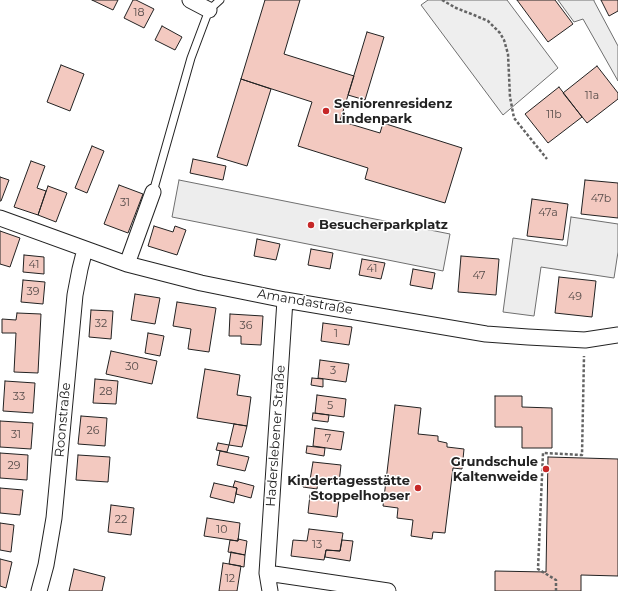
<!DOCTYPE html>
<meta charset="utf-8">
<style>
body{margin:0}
canvas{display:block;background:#fff}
</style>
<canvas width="618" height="591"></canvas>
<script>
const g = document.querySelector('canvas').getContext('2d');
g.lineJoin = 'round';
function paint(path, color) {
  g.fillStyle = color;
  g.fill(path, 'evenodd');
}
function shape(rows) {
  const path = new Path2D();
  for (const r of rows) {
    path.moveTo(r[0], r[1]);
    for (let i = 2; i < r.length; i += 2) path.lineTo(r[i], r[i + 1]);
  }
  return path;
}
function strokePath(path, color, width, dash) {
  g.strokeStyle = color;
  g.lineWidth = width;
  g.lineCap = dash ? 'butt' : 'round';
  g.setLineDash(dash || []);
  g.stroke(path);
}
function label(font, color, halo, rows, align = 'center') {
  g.font = font + ' Montserrat,sans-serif';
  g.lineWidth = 3;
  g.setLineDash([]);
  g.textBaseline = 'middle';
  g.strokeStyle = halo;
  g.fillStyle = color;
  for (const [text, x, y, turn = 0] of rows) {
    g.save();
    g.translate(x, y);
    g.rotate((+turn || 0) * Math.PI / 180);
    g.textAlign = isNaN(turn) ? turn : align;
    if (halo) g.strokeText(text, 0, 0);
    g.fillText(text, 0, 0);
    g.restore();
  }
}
const green = shape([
 [428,0,507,0,558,68,503,115,421,5,428,0]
]);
paint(green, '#eee');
strokePath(green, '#6f6f6f', 1);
const parking = shape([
 [558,0,594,0,594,1,618,46,618,81,583,19,574,22,558,0],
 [179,180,450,234,443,271,172,217,179,180],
 [571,217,618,224,618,252,614,278,541,267,534,316,503,312,513,238,567,246,571,217]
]);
paint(parking, '#ededed');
strokePath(parking, '#6f6f6f', 1);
const building = shape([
 [92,0,118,0,113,10,92,0],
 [133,0,136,0,154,9,144,28,124,18,133,0],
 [265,0,300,0,284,54,354,76,340,121,380,133,383,123,462,148,445,203,365,179,368,168,298,146,312,102,241,79,265,0],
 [517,0,555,0,573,24,548,42,517,0],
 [601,0,618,0,618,11,609,16,601,0],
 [162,26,182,37,175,50,155,40,162,26],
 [367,32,384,37,365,100,348,95,367,32],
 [61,65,84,74,70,111,47,102,61,65],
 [597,66,618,93,618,99,587,123,563,93,597,66],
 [241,79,271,89,247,166,217,157,241,79],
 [559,87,582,117,548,143,525,114,559,87],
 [92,146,104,151,87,193,75,188,92,146],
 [193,159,226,166,223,180,190,173,193,159],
 [31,161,45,166,37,188,46,191,38,215,14,207,31,161],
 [0,177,9,180,1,201,0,201,0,177],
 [585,180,618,183,618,218,581,214,585,180],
 [119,185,143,194,128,233,104,224,119,185],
 [48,186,67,193,56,222,38,215,48,186],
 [532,199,568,204,563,240,527,236,532,199],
 [154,226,173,232,175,226,186,230,177,255,148,246,154,226],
 [0,231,20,238,10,267,0,264,0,231],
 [257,239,280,244,276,260,254,256,257,239],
 [311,249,333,253,330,269,308,265,311,249],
 [24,255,44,257,44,274,23,272,24,255],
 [461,256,499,259,496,295,458,292,461,256],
 [362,259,385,263,381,279,359,275,362,259],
 [413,269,435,273,432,289,410,285,413,269],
 [559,277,596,281,592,317,555,313,559,277],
 [23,280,45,282,43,304,21,302,23,280],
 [135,294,160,298,155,324,131,320,135,294],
 [177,302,216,308,209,352,188,349,191,329,173,326,177,302],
 [91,310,113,311,111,339,89,337,91,310],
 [17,313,41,314,38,373,14,372,16,333,2,333,2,319,16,320,17,313],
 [230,314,263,316,261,345,241,344,241,336,229,336,230,314],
 [323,323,352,327,349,345,321,341,323,323],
 [148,333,164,336,160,356,145,353,148,333],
 [111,351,157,361,152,384,106,374,111,351],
 [320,360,349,364,346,382,318,378,320,360],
 [205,369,240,375,237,395,251,397,247,426,197,418,205,369],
 [312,378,323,379,323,387,311,385,312,378],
 [95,379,118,381,116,404,93,403,95,379],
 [5,381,35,383,33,413,3,411,5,381],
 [317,395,346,399,344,417,315,413,317,395],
 [495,396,522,396,522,407,552,408,552,448,522,448,522,427,495,427,495,396],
 [395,405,421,408,418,434,438,436,438,441,447,443,447,447,464,449,462,469,453,468,445,533,433,532,432,539,411,536,413,520,397,518,398,508,383,506,395,405],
 [313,413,329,415,328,422,312,420,313,413],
 [81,416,107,418,105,446,78,444,81,416],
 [0,421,33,423,31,449,0,447,0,421],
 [234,424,247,426,242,447,229,445,234,424],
 [315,428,344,432,341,450,313,446,315,428],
 [218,443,229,445,227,452,216,450,218,443],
 [307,446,325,448,324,456,306,453,307,446],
 [220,451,249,457,245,471,217,465,220,451],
 [0,453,28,455,27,480,0,478,0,453],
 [78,455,110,457,108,482,76,480,78,455],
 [548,457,618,459,618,576,581,575,581,591,495,591,495,571,546,572,548,457],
 [313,462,341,465,339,483,310,480,313,462],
 [304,479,318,481,317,489,303,487,304,479],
 [235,481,254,486,251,498,236,494,237,488,233,487,235,481],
 [214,483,237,488,234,503,210,497,214,483],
 [0,488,23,490,20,515,0,513,0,488],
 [310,495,339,499,337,517,308,513,310,495],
 [111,505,134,508,131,535,108,532,111,505],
 [207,518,240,523,238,541,204,536,207,518],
 [0,523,14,525,11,552,0,550,0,523],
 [309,529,343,533,340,551,326,550,324,560,291,556,293,540,307,541,309,529],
 [238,539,247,541,245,555,228,552,230,540,238,541,238,539],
 [342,540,353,541,350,561,325,557,326,550,340,551,342,540],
 [231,552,245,555,244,567,229,564,231,552],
 [0,559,12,562,6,588,0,586,0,559],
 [223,563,241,566,237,591,219,591,223,563],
 [74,569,105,577,102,591,69,591,74,569]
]);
paint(building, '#f3c9c0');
strokePath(building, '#222', 1);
const lane = shape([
 [153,192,191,58,209,10,220,0]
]);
const street = shape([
 [190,0,209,10],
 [0,218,127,264,201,283,285,300,486,334,528,337,585,340,618,335],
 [127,264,153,192],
 [267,573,388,591],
 [39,591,46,565,54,518,75,295,80,269,85,249],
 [270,591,267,573,285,300]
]);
strokePath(lane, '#222', 9);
strokePath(street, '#222', 17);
strokePath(shape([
 [442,0,456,8,474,15,488,21,500,33,504,40,508,54,510,97,514,118,547,159],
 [556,591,556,580,538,569,543,453,582,455,584,356]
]), '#646464', 2.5, [3, 2]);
strokePath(lane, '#fff', 7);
strokePath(street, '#fff', 15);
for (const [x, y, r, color] of [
 [326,111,4,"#c62828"],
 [311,225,4,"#c62828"],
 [546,469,4,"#c62828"],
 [418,488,4,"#c62828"]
]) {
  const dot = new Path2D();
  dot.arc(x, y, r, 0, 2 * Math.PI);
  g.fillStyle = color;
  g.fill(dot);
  strokePath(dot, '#fff', 1.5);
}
label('11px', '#564c4a', null, [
 ["18",139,13],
 ["11a",592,96],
 ["11b",554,115],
 ["47b",601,199],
 ["31",125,203],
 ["47a",548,213],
 ["41",34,265],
 ["41",372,269],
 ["47",479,276],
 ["39",33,292],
 ["49",575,297],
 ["32",101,324],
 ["36",246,326],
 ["1",336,334],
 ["30",132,367],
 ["3",333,371],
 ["28",106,392],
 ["33",19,397],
 ["5",330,406],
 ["26",93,431],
 ["31",16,435],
 ["7",328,439],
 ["29",14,466],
 ["22",121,520],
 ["10",222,530],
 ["13",317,545],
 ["12",230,579]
]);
label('bold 13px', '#222', '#fff', [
 ["Seniorenresidenz",334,104],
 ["Lindenpark",334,119],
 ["Besucherparkplatz",319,225],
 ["Grundschule",538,462,"right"],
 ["Kaltenweide",538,477,"right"],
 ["Kindertagesstätte",410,481,"right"],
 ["Stoppelhopser",410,496,"right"]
], 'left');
label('13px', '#222', '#fff', [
 ["Amandastraße",305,302,10],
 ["Roonstraße",63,420,-85],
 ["Haderslebener Straße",276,436,-86]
]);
</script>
